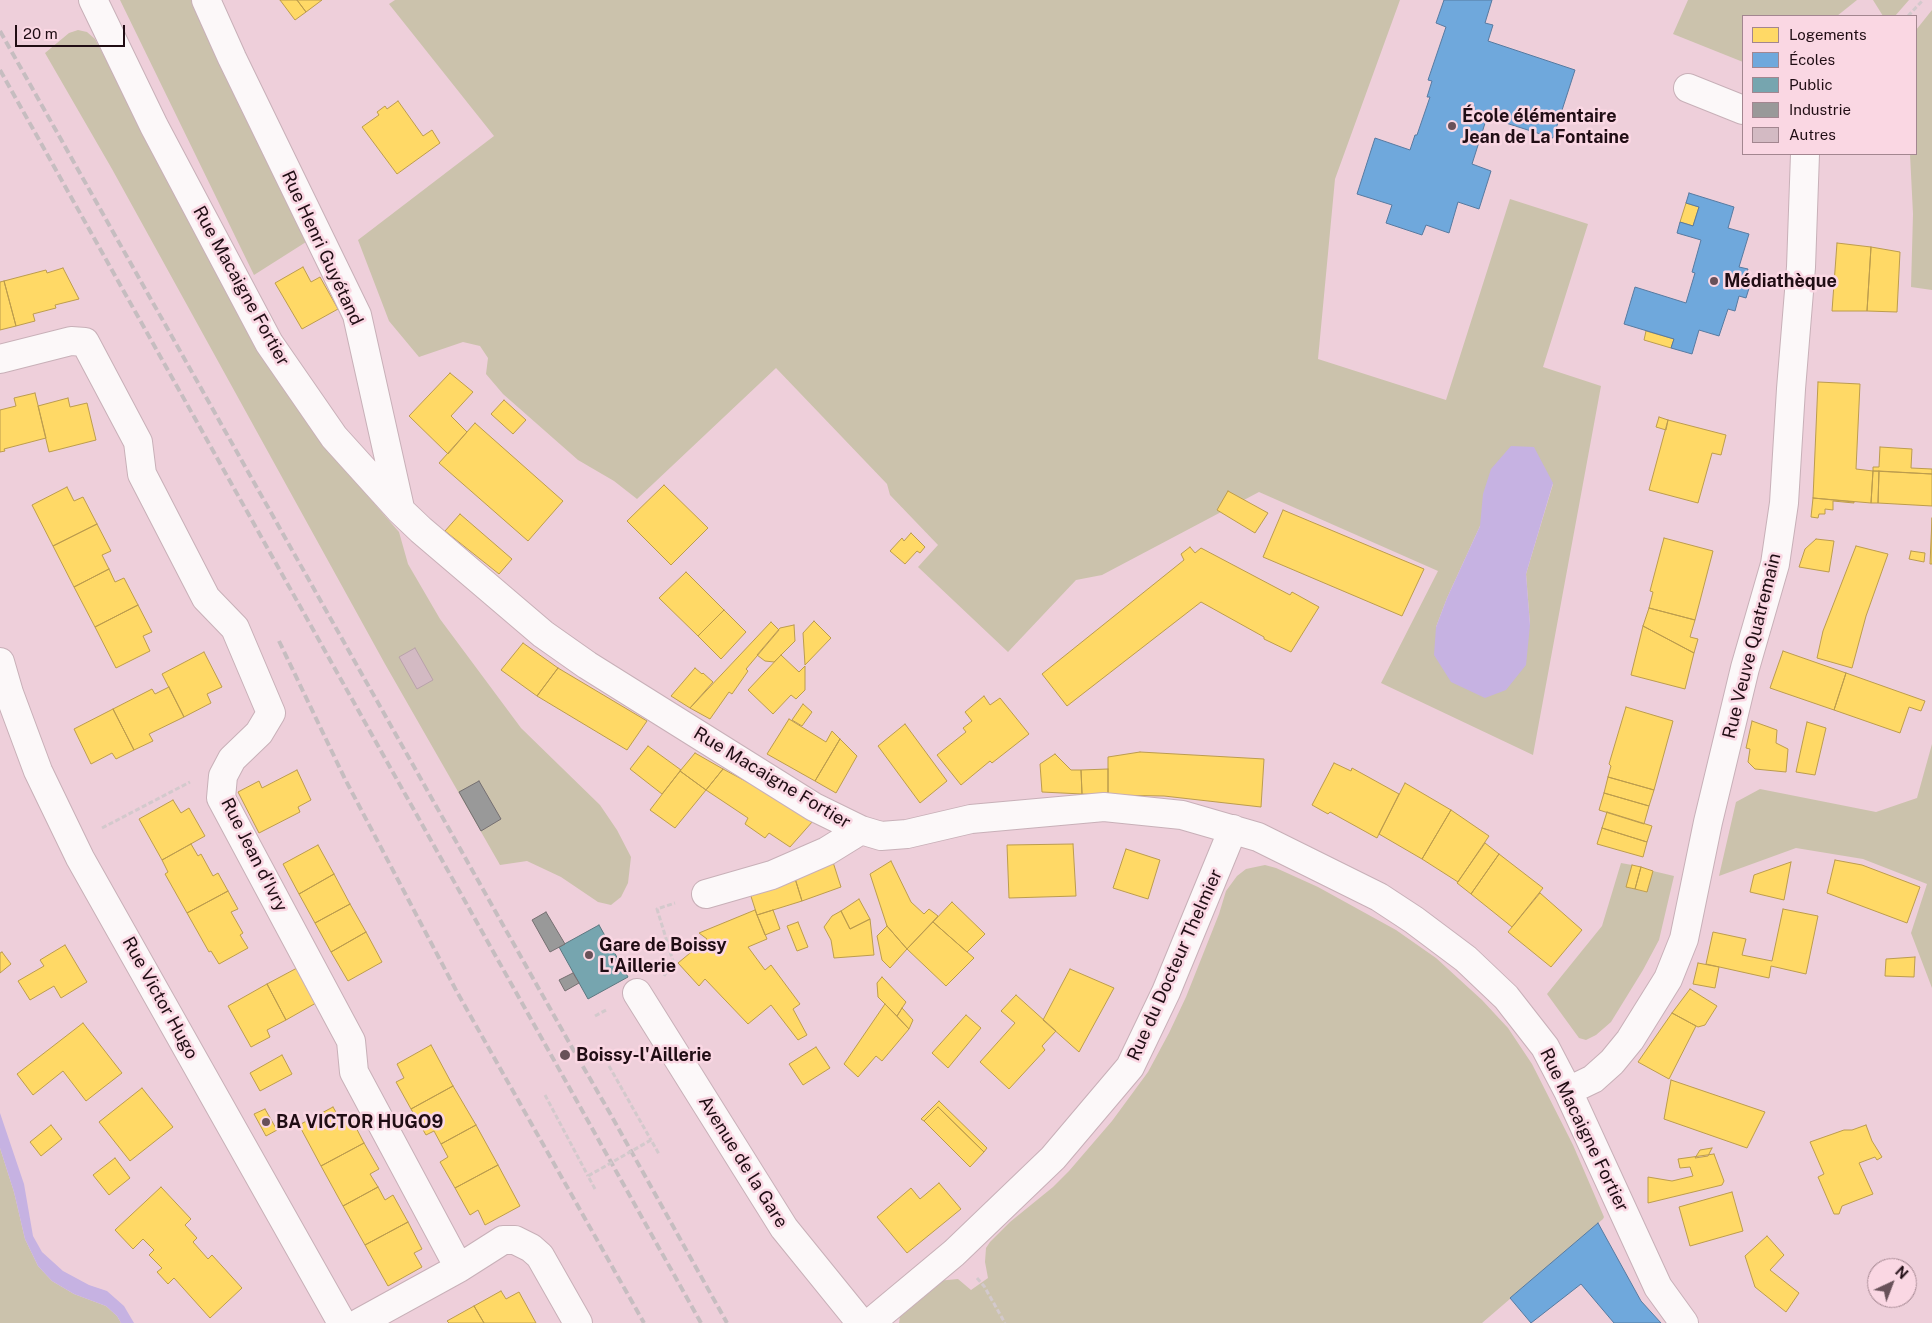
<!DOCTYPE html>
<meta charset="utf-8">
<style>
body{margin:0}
#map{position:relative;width:1932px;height:1323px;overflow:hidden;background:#eecfda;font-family:"Public Sans",sans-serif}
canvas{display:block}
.legend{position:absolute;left:1742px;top:15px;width:175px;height:140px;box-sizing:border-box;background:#fad7e3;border:1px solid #a38690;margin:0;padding:6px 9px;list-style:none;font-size:15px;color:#200d14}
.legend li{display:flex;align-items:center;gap:10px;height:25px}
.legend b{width:25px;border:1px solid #a38690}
.north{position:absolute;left:1867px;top:1258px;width:50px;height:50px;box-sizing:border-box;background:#fad7e3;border:1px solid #a38690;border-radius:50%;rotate:43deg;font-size:14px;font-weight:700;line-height:20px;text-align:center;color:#200d14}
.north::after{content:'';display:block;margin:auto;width:18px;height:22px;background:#685159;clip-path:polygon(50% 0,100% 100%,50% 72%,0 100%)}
.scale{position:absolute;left:15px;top:25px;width:110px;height:22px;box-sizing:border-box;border:2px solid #200d14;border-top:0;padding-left:6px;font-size:15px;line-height:18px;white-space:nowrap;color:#200d14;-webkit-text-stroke:4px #fad7e3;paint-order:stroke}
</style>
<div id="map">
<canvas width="1932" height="1323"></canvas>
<ul class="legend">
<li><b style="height:14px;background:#ffd966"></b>Logements</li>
<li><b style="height:14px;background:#6fa8dc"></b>Écoles</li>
<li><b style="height:14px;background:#76a5af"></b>Public</li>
<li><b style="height:14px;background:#999"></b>Industrie</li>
<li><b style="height:14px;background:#d3bac3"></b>Autres</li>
</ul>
<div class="north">N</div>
<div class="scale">20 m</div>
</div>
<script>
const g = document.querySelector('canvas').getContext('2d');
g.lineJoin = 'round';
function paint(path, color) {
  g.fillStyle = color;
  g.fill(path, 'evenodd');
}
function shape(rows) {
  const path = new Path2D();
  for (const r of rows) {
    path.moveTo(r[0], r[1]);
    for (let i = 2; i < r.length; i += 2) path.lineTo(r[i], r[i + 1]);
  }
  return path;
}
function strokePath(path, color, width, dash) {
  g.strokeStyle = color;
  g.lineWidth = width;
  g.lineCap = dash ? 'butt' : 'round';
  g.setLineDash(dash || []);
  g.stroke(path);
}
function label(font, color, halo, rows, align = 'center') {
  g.font = font + ' "Public Sans",sans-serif';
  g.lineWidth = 5;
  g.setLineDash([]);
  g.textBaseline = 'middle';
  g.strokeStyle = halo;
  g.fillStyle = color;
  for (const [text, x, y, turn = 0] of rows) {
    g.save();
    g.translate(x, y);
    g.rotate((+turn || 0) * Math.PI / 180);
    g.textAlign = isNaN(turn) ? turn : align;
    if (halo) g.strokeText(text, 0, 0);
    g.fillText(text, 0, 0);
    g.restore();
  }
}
paint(shape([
 [120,0,195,0,306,242,254,275],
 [395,0,1400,0,1335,179,1318,359,1446,400,1510,199,1588,224,1543,367,1601,386,1533,755,1381,683,1438,571,1259,492,1102,575,1076,580,1008,652,918,567,938,545,890,495,887,484,776,368,637,499,614,481,578,460,503,394,486,374,488,358,480,346,463,342,419,357,389,321,358,240,494,136,389,4],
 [1553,484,1526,574,1530,625,1436,627,1447,598,1480,526],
 [1688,0,1857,0,1837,16,1743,16,1743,62,1673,34],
 [1873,0,1909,0,1895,16,1883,16],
 [1932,10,1932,290,1911,287,1913,214,1910,154,1916,154,1916,30],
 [78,30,87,32,95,39,252,338,333,456,399,532,408,564,440,619,521,728,600,805,617,830,631,857,628,883,621,897,611,905,598,902,561,877,527,861,500,865,385,664,112,169,45,53,69,33],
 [1932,744,1932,988,1911,933,1927,884,1863,859,1796,848,1719,876,1736,802,1760,789,1876,812,1917,798],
 [1621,863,1632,865,1627,887,1646,892,1653,871,1674,876,1659,940,1643,970,1611,1022,1596,1035,1586,1040,1579,1038,1547,994,1602,926],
 [1265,865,1276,868,1318,887,1396,930,1436,958,1482,1000,1508,1028,1532,1064,1573,1145,1604,1217,1603,1219,1482,1323,899,1323,901,1310,937,1281,958,1279,971,1290,988,1278,985,1262,986,1248,990,1242,1010,1222,1053,1187,1069,1171,1112,1121,1148,1072,1169,1033,1186,997,1219,914,1226,891,1237,876,1246,869],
 [0,1148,14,1192,25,1239,38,1266,52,1281,74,1294,106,1306,117,1316,121,1323,0,1323]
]), '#cbc2ac');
paint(shape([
 [1511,446,1534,447,1553,483,1526,574,1530,625,1526,665,1506,690,1485,698,1451,682,1434,655,1436,627,1447,598,1480,526,1483,494,1491,469],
 [0,1113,24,1184,33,1236,42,1252,63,1271,89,1285,107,1291,124,1306,134,1323,121,1323,117,1316,106,1306,74,1294,52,1281,38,1266,25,1239,14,1192,0,1148]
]), '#c6b2e2');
const homes = shape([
 [280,0,297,0,306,12,295,20,280,0],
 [297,0,322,0,306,12,297,0],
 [398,101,423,136,432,130,440,143,397,174,362,127,379,115,377,112,385,106,387,109,398,101],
 [1686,203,1699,207,1693,226,1680,222,1686,203],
 [1837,243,1871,247,1867,311,1832,311,1837,243],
 [1871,247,1900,252,1897,312,1867,311,1871,247],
 [303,267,311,282,320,277,338,309,302,329,275,283,303,267],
 [63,268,79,299,55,305,56,308,33,314,35,321,16,326,4,281,46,270,47,273,63,268],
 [4,281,16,326,0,330,0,282,4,281],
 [1646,331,1674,339,1671,348,1644,340,1646,331],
 [450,373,473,392,451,416,467,432,448,454,409,416,450,373],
 [1818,382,1860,384,1856,469,1873,471,1871,503,1813,498,1818,382],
 [35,393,46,438,4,449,5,451,0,452,0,410,16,406,14,398,35,393],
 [68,398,70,407,87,403,96,440,49,452,38,406,68,398],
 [504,400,526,420,513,434,491,414,504,400],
 [1659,417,1668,420,1666,430,1656,427,1659,417],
 [1668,420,1726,435,1721,455,1712,453,1698,503,1649,490,1668,420],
 [475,423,563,501,528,541,439,463,475,423],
 [1880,447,1912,449,1911,468,1932,469,1932,474,1873,471,1873,467,1879,467,1880,447],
 [1873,471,1879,471,1878,503,1871,503,1873,471],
 [1879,471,1932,474,1932,506,1878,503,1879,471],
 [664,485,708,528,671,565,627,521,664,485],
 [67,487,74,501,83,497,97,524,53,546,32,505,67,487],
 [1228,491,1268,513,1255,533,1217,510,1228,491],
 [1813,498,1854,502,1854,503,1833,501,1833,510,1825,509,1825,514,1819,514,1818,518,1811,517,1813,498],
 [1283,510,1424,569,1402,616,1263,557,1283,510],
 [460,514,512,559,499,574,445,531,460,514],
 [1932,518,1932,564,1930,564,1932,518],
 [97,524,111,551,102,555,109,569,74,587,53,546,97,524],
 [911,533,925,547,920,553,917,551,905,564,890,551,902,538,904,541,911,533],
 [1664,538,1713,551,1695,620,1649,608,1653,592,1650,591,1664,538],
 [1816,539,1834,541,1829,572,1799,567,1805,549,1816,539],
 [1856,546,1888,554,1866,616,1852,668,1817,658,1823,631,1856,546],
 [1190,547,1195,553,1201,548,1290,595,1292,592,1319,607,1291,652,1264,639,1264,637,1201,602,1067,706,1042,674,1184,560,1181,554,1190,547],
 [1911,551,1925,553,1924,562,1909,559,1911,551],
 [109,569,115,582,124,578,138,605,95,627,74,587,109,569],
 [686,572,724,610,698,636,659,598,686,572],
 [138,605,152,632,143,636,150,651,116,668,95,627,138,605],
 [1649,608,1695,620,1690,637,1698,639,1694,653,1643,626,1649,608],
 [724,610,746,632,721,659,698,636,724,610],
 [814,621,831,638,805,665,803,633,814,621],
 [771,622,779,630,746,669,748,671,732,694,729,692,710,719,690,708,771,622],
 [794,625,795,641,774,662,765,661,757,655,780,628,794,625],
 [1643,626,1694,653,1685,689,1631,675,1643,626],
 [523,643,558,668,537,696,501,670,523,643],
 [1783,651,1846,673,1834,710,1770,688,1783,651],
 [204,652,222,687,207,694,211,703,184,717,162,674,204,652],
 [781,655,799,672,805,666,805,690,796,699,791,695,773,714,748,690,781,655],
 [558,668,647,721,627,750,537,696,558,668],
 [695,668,702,674,703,673,713,682,690,708,671,696,695,668],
 [1846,673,1925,701,1921,711,1909,707,1900,733,1834,710,1846,673],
 [169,687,184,717,149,734,153,741,134,750,113,709,152,689,155,694,169,687],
 [984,696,990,705,1000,698,1029,734,992,763,990,761,961,785,937,755,966,732,963,728,972,721,965,712,984,696],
 [803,704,812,712,802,726,792,720,803,704],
 [1626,707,1673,721,1654,790,1608,777,1611,766,1609,764,1626,707],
 [113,709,134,750,116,759,112,753,91,764,74,729,113,709],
 [789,719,826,742,832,731,840,739,815,781,767,754,789,719],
 [1752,721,1777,730,1776,743,1788,749,1786,772,1755,769,1748,762,1750,749,1746,748,1752,721],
 [1807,722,1826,728,1815,775,1796,772,1807,722],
 [905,724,947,781,920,803,878,746,905,724],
 [840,739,857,756,836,793,815,781,840,739],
 [648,746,681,770,662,794,630,769,648,746],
 [1140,752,1264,759,1261,807,1164,796,1108,795,1108,757,1140,752],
 [695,753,723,769,706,790,680,771,695,753],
 [1055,754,1071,770,1081,770,1082,794,1042,792,1040,764,1055,754],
 [1334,763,1351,771,1352,768,1399,794,1377,838,1330,812,1328,814,1312,805,1334,763],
 [723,769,751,784,813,821,790,847,769,833,765,838,745,824,748,818,706,790,723,769],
 [1108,769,1108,795,1082,794,1081,770,1108,769],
 [297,770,311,800,298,807,300,812,259,833,238,792,259,781,262,788,297,770],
 [680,771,706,790,675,828,650,810,680,771],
 [1608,777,1654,790,1649,806,1604,793,1608,777],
 [1405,783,1451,810,1422,859,1379,834,1405,783],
 [1604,793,1649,806,1644,824,1599,810,1604,793],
 [173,800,181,813,189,808,205,836,162,860,139,819,173,800],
 [1451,810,1489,836,1458,882,1422,859,1451,810],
 [1607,812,1652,826,1647,842,1602,828,1607,812],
 [1602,828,1647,842,1643,857,1597,844,1602,828],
 [1485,843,1499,854,1471,894,1457,883,1485,843],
 [191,844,198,856,201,854,213,876,218,873,228,891,187,913,165,874,168,872,162,860,191,844],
 [1073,844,1076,896,1009,898,1007,845,1073,844],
 [318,845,334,874,299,894,283,864,318,845],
 [1126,849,1160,860,1148,899,1113,888,1126,849],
 [1499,854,1543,888,1512,927,1471,894,1499,854],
 [832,859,841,887,802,901,793,872,832,859],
 [1835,860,1862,865,1920,887,1907,923,1827,893,1835,860],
 [891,861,911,902,924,914,929,909,938,916,907,949,887,926,870,874,891,861],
 [1791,862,1784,900,1750,892,1754,875,1791,862],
 [1632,865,1641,867,1635,889,1626,887,1632,865],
 [1641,867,1653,871,1647,892,1635,889,1641,867],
 [793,872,802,901,757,915,748,887,793,872],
 [334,874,350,904,315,923,299,894,334,874],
 [228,891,238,909,231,912,243,933,240,935,248,948,219,964,211,951,209,952,187,913,228,891],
 [1540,893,1582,930,1551,967,1508,932,1540,893],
 [859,899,870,919,850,929,841,911,859,899],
 [952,902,985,934,967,952,933,922,952,902],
 [350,904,366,932,331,952,315,923,350,904],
 [1783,909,1818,916,1806,974,1771,966,1769,978,1706,964,1713,932,1746,939,1742,955,1772,961,1783,909],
 [755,910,767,939,748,947,765,970,771,965,800,1004,793,1009,807,1035,798,1040,771,1005,748,1024,705,979,699,986,678,963,707,939,699,933,755,910],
 [773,910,780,929,765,935,757,915,773,910],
 [841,911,850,929,870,919,874,955,834,958,831,940,824,927,832,916,841,911],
 [798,922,808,947,797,951,787,926,798,922],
 [933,922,974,958,946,986,907,949,933,922],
 [887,926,907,949,890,968,882,960,877,936,887,926],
 [366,932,382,962,348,981,331,952,366,932],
 [65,945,87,982,61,998,54,986,30,1000,18,981,44,966,40,960,65,945],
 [2,952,11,964,0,973,0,953,2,952],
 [1915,957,1914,977,1885,976,1886,959,1915,957],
 [1698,963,1719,967,1715,988,1693,984,1698,963],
 [297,968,316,1003,286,1020,267,984,297,968],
 [1070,969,1114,988,1079,1052,1043,1020,1070,969],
 [882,977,906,1002,897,1016,878,997,877,983,882,977],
 [267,984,286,1020,267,1030,270,1037,251,1047,228,1006,267,984],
 [1690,989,1717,1006,1705,1025,1698,1027,1672,1013,1690,989],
 [1016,995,1056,1031,1042,1046,1045,1050,1009,1089,980,1062,1015,1023,1001,1011,1016,995],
 [885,1004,909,1029,882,1061,876,1056,858,1077,844,1064,885,1004],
 [902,1008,913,1020,909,1029,897,1016,902,1008],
 [1672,1013,1696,1026,1669,1079,1638,1062,1672,1013],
 [966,1015,981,1028,948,1068,932,1053,966,1015],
 [83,1023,122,1073,86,1101,63,1071,33,1095,17,1074,83,1023],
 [431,1045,453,1086,411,1109,396,1082,404,1078,397,1064,431,1045],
 [816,1047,830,1068,803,1085,789,1064,816,1047],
 [282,1055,292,1074,260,1091,250,1073,282,1055],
 [1671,1080,1765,1112,1747,1148,1664,1119,1671,1080],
 [453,1086,476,1125,441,1144,434,1131,426,1135,411,1109,453,1086],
 [142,1088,173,1127,130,1161,99,1122,142,1088],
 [939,1101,987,1148,984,1152,938,1107,924,1121,921,1119,939,1101],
 [333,1107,341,1121,350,1116,364,1143,321,1166,299,1125,333,1107],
 [938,1107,984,1152,970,1167,924,1121,938,1107],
 [265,1109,277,1130,266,1136,254,1114,265,1109],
 [51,1125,62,1139,41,1156,30,1142,51,1125],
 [476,1125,498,1165,455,1188,440,1162,448,1157,441,1144,476,1125],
 [1866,1125,1872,1141,1882,1157,1877,1160,1875,1157,1859,1163,1873,1194,1842,1206,1839,1214,1834,1214,1818,1177,1824,1174,1810,1142,1844,1130,1852,1130,1866,1125],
 [364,1143,379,1169,370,1174,378,1187,343,1206,321,1166,364,1143],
 [1712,1148,1708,1156,1695,1158,1700,1150,1712,1148],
 [1714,1154,1724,1181,1722,1185,1648,1203,1648,1177,1672,1181,1693,1176,1690,1167,1680,1168,1678,1159,1714,1154],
 [115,1158,130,1178,109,1195,93,1175,115,1158],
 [498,1165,520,1206,485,1225,478,1210,470,1215,455,1188,498,1165],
 [939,1183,961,1209,907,1253,877,1217,911,1188,920,1199,939,1183],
 [161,1187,191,1219,185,1225,197,1238,193,1242,208,1259,212,1255,242,1288,210,1318,174,1278,168,1284,157,1272,162,1268,149,1255,154,1250,143,1239,133,1249,115,1230,161,1187],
 [378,1187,385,1200,393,1195,408,1222,365,1245,343,1206,378,1187],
 [1732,1192,1743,1231,1690,1246,1679,1207,1732,1192],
 [408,1222,422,1249,414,1253,422,1267,388,1286,365,1245,408,1222],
 [1767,1236,1784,1255,1770,1270,1799,1293,1786,1312,1755,1287,1745,1256,1767,1236],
 [501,1291,506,1299,519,1292,536,1323,484,1323,474,1306,501,1291],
 [474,1306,484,1323,449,1323,447,1321,474,1306]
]);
paint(homes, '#ffd966');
strokePath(homes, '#bc9c4d', 1);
const schools = shape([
 [1444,0,1492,0,1485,23,1493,25,1488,41,1575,70,1553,138,1487,117,1472,164,1491,171,1479,209,1458,202,1449,233,1426,225,1422,235,1386,223,1392,205,1357,194,1375,138,1410,150,1415,135,1417,135,1430,97,1427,97,1432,81,1428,80,1446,27,1436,23,1444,0],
 [1689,193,1734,207,1728,228,1749,234,1739,267,1748,269,1743,283,1750,285,1746,298,1739,296,1735,311,1728,309,1719,336,1699,330,1692,354,1671,348,1674,339,1624,324,1635,287,1686,303,1695,273,1692,272,1701,240,1677,233,1680,222,1693,226,1699,207,1686,203,1689,193],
 [1598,1223,1641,1301,1661,1323,1614,1323,1581,1284,1531,1323,1510,1298,1598,1223]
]);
paint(schools, '#6fa8dc');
strokePath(schools, '#577aa0', 1);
const public = shape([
 [599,925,628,977,588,999,559,947,599,925]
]);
paint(public, '#76a5af');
strokePath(public, '#5c7780', 1);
const industry = shape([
 [479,781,501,819,481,831,459,792,479,781],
 [546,912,565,944,550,952,532,920,546,912],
 [573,973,579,983,565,991,559,980,573,973]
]);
paint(industry, '#999');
strokePath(industry, '#756f71', 1);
const building = shape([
 [415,648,433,680,417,689,399,657,415,648]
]);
paint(building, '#d3bac3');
strokePath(building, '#b9a2aa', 1);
const minor = shape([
 [93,0,154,126,269,343,334,437,400,510,421,530,543,634,587,665,814,807,861,830,881,836,907,834,971,819,1104,807,1182,815,1258,837,1379,897,1414,920,1466,959,1506,997,1545,1047,1568,1091,1658,1287,1684,1323],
 [206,0,232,58,357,315,400,508],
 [1688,88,1743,110],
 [0,359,71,341,85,342,138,442,142,474,206,598,235,628,271,713,259,733,232,759,223,776,221,798,351,1041,354,1072,459,1268],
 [706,894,772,875,827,851,861,830],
 [637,993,784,1228,861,1323],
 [1568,1091,1593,1079,1612,1062,1630,1040,1668,979,1684,939,1708,822,1745,668,1775,564,1784,503,1791,389,1801,267,1805,154],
 [359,1323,459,1268,503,1240,515,1240,531,1248,540,1256,578,1323],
 [870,1323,954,1253,1053,1158,1130,1067,1166,992,1233,829]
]);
const major = shape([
 [0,662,9,693,38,771,80,858,342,1323]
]);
strokePath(minor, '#c8b0b8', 30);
strokePath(major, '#c8b0b8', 30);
strokePath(shape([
 [1908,16,1923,0],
 [102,828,190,782],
 [664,976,673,961,657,909,675,903],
 [595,1016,608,1009],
 [609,1066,651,1140],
 [545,1095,588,1176],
 [977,1278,984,1286,1005,1323]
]), '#d3c9cc', 3, [5, 2.5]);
strokePath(minor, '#fcf8f9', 28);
strokePath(major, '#fcf8f9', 28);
strokePath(shape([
 [0,31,570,1044,611,1115,727,1323],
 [0,70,701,1323],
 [279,641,345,779,408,899,457,992,644,1323]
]), '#c6bdc0', 4, [8, 4]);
strokePath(shape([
 [595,1189,588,1176,651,1140,659,1154]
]), '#d3c9cc', 3, [5, 2.5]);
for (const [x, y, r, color] of [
 [1452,126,5,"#685159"],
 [1714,281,5,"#685159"],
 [589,955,5,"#685159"],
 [565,1055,6,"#685159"],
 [266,1122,5,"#685159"]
]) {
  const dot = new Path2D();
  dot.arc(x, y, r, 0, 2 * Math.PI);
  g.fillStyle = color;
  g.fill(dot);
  strokePath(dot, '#fad7e3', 2);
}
label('bold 18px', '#200d14', '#fad7e3', [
 ["École élémentaire",1462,116],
 ["Jean de La Fontaine",1462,137],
 ["Médiathèque",1724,281],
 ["Gare de Boissy",599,945],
 ["L'Aillerie",599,966],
 ["Boissy-l'Aillerie",576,1055],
 ["BA VICTOR HUGO9",276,1122]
], 'left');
label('18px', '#200d14', '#fad7e3', [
 ["Rue Henri Guyétand",322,248,65],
 ["Rue Macaigne Fortier",241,286,61],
 ["Rue Veuve Quatremain",1752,646,-76],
 ["Rue Macaigne Fortier",772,778,31],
 ["Rue Jean d'Ivry",254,855,63],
 ["Rue du Docteur Thelmier",1175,965,-66],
 ["Rue Victor Hugo",160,998,61],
 ["Rue Macaigne Fortier",1584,1130,64],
 ["Avenue de la Gare",743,1162,58]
]);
</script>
